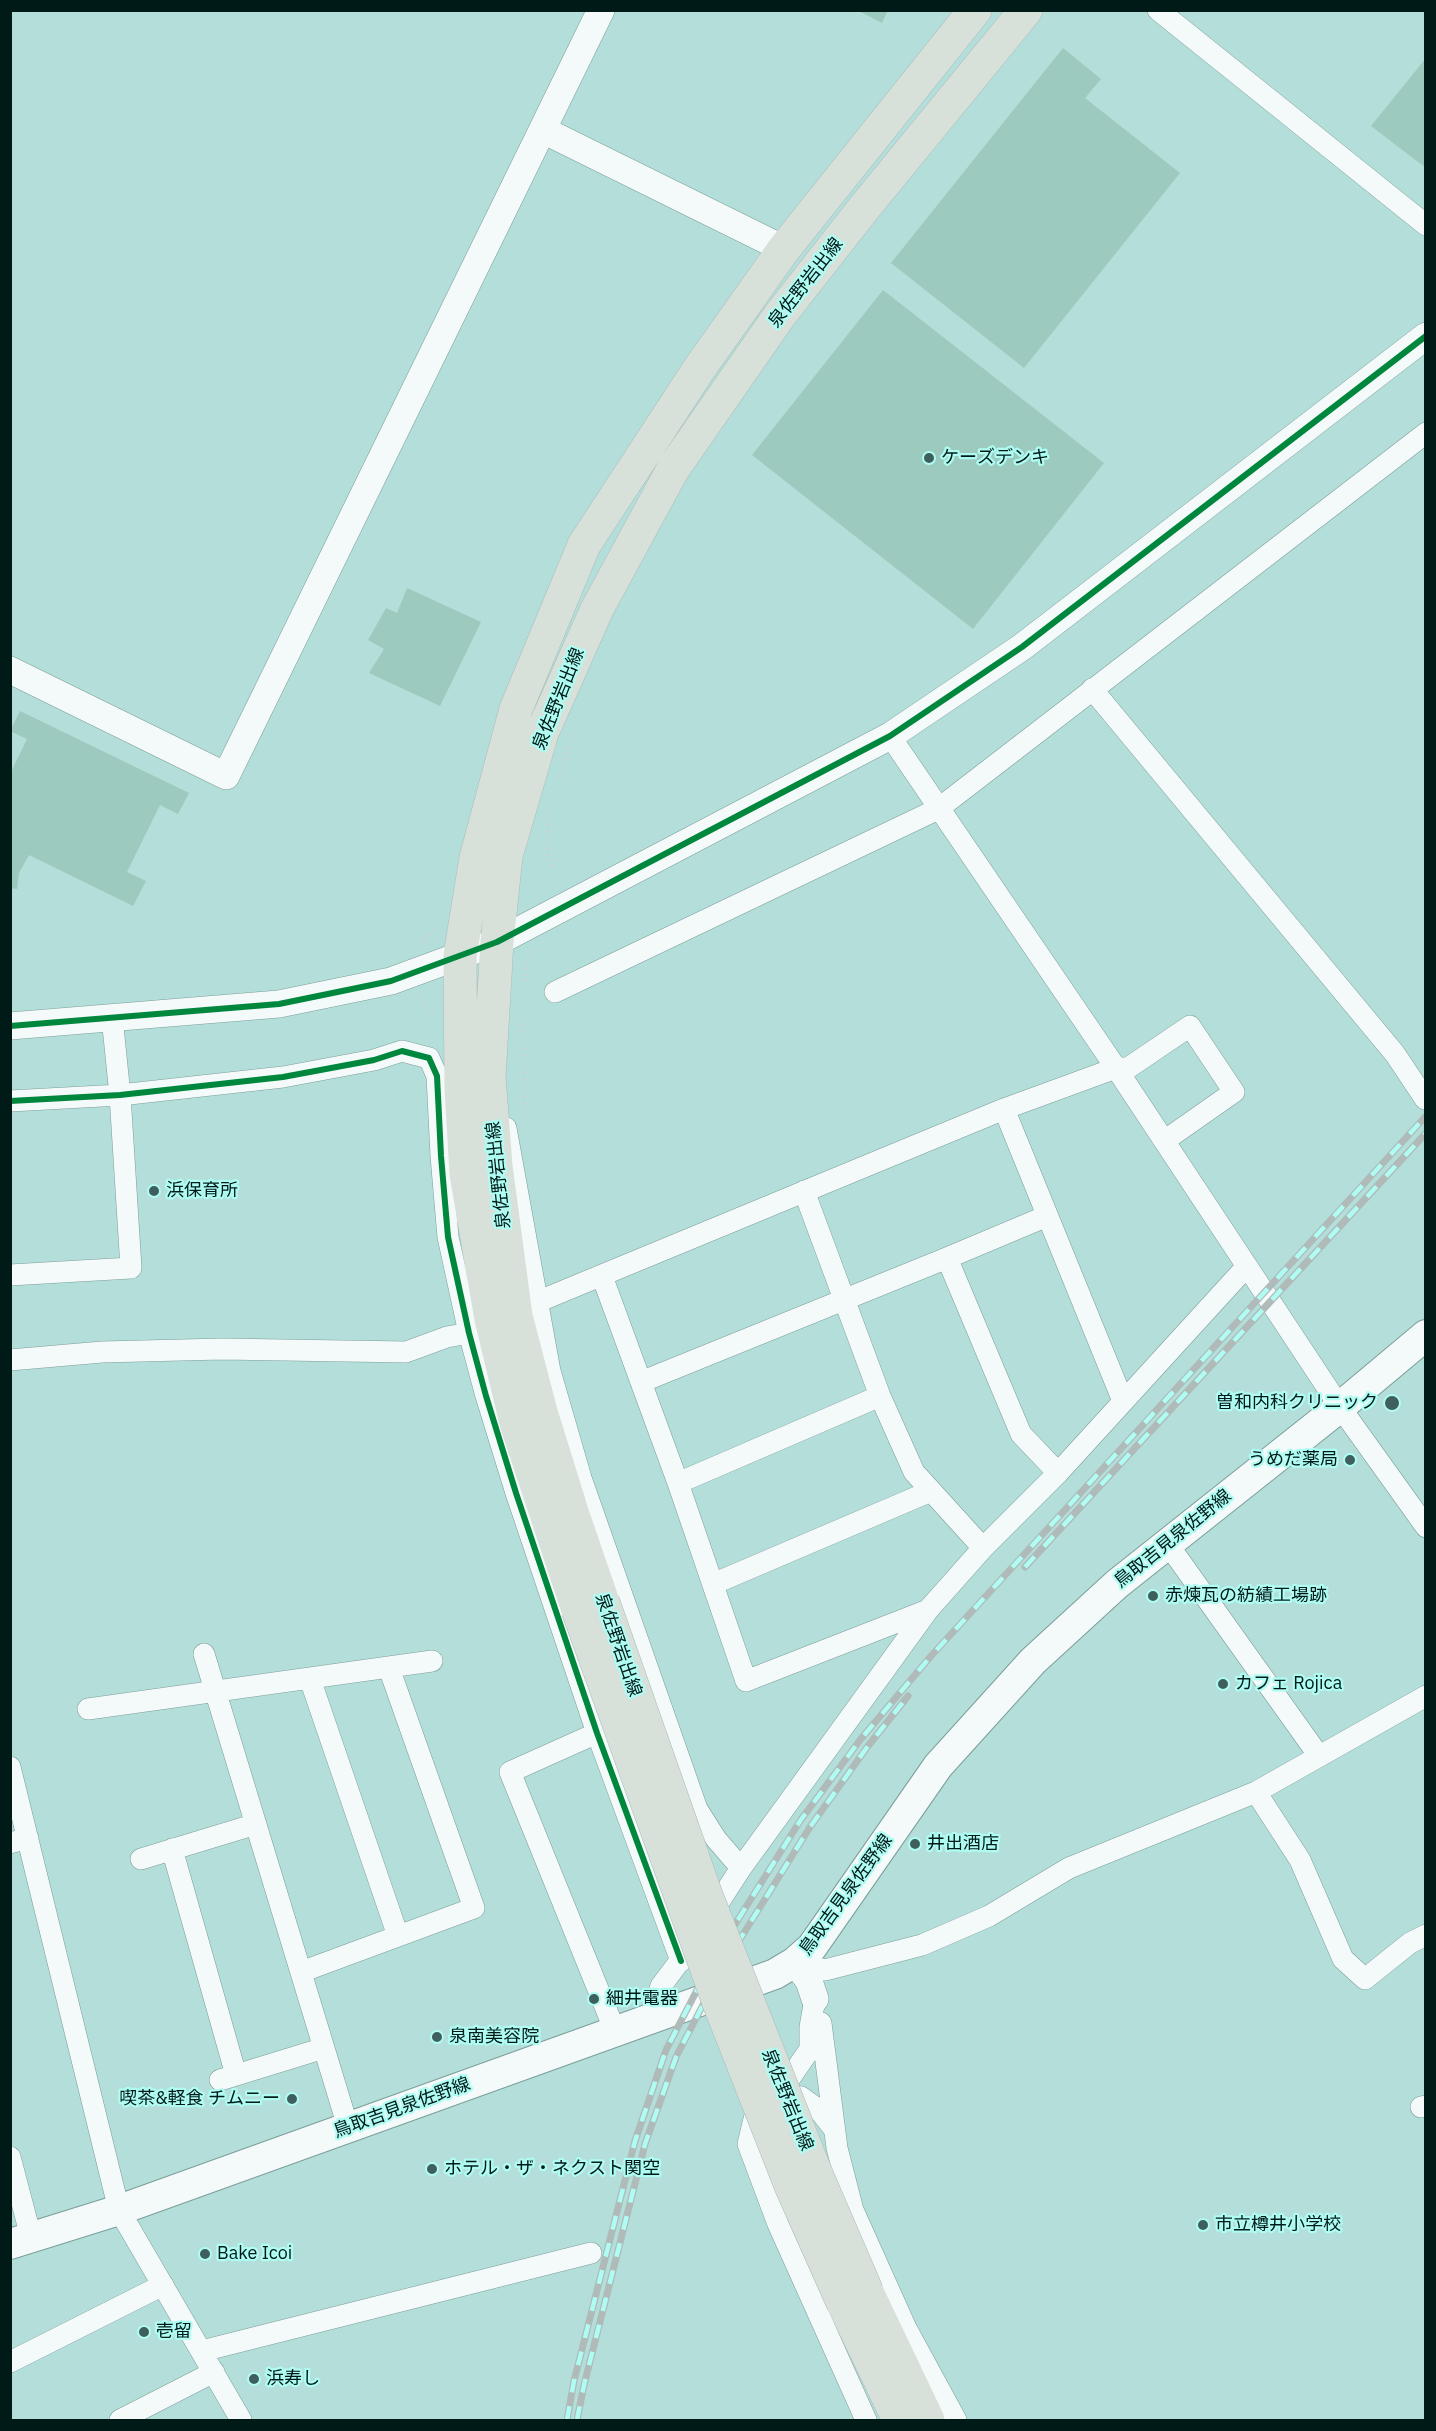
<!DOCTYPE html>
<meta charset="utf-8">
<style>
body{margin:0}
#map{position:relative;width:1436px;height:2431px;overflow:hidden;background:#b4ded9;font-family:"IBM Plex Sans",sans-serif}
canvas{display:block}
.frame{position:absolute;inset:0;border:12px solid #001a18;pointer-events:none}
</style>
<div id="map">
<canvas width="1436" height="2431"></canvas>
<div class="frame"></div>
</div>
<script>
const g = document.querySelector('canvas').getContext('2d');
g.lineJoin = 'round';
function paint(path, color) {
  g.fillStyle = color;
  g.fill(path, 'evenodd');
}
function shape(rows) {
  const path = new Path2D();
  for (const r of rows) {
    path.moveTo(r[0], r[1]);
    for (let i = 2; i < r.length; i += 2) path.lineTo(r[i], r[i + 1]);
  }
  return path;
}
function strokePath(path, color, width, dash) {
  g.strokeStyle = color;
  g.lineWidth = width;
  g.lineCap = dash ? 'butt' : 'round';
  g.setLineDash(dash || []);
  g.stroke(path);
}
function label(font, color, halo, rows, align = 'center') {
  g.font = font + ' "IBM Plex Sans","Noto Sans JP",sans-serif';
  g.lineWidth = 4.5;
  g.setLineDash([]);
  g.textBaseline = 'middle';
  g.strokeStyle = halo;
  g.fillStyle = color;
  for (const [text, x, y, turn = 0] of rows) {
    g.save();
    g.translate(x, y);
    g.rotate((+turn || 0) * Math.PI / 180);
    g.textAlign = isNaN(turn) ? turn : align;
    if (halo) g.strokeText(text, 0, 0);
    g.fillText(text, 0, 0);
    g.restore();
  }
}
paint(shape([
 [857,10,888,10,882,23],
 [1063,48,1101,79,1085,98,1180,173,1024,368,891,263],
 [1426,58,1426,168,1371,126],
 [883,290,1104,463,973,629,752,455],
 [407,588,481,622,440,706,369,673,384,649,368,640,386,608,397,613],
 [20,711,189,793,178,814,160,805,127,872,146,881,133,906,29,855,19,873,17,889,10,888,10,774,27,739,10,731]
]), '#9ccabe');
const minor = shape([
 [1158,10,1426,225],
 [1092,689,1395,1054,1425,1099],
 [890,736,1116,1068,1340,1407,1426,1527],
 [555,992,938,809,1426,433],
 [10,1101,120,1095,283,1077,374,1060,402,1051,429,1058,437,1076,441,1156,448,1237,469,1333,486,1396,516,1493,597,1733,681,1961],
 [1004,1109,1123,1401],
 [506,1128,550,1371,581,1478,697,1809,716,1839,741,1868],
 [804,1191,880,1396,914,1472,983,1548],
 [947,1258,1047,1216],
 [10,1275,131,1268,120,1095,112,1017],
 [602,1276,678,1483,746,1681,928,1610],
 [537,1302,1004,1109,1116,1068,1128,1068,1190,1026,1234,1092,1164,1141],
 [10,1360,102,1352,222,1349,406,1352,447,1337,469,1333],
 [641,1382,947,1258,1021,1434,1058,1473],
 [678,1483,880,1396],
 [1167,1543,1319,1756],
 [713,1584,931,1491],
 [204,1654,348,2127],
 [310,1679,398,1936],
 [88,1709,432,1661],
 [597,1733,510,1772,615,2031],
 [10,1767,119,2210,241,2420],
 [1256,1792,1300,1860,1343,1959,1365,1979,1410,1943,1426,1935],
 [10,1843,28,1838],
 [172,1849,236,2075],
 [141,1859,256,1824],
 [708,1919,741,1868,928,1610,983,1548,1058,1473,1247,1266],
 [795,1962,825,1970,922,1945,989,1916,1069,1868,1256,1792,1426,1696],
 [301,1972,474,1908,389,1668],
 [815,1999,810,2027,810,2049,779,2094,754,2119,748,2144,778,2224,866,2420],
 [651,2018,661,1986,688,1950],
 [821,2023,837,2148,853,2210,906,2328,956,2420],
 [220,2080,324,2048],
 [779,2094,801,2097,819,2110,834,2129],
 [1421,2107,1426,2106],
 [10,2157,31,2237],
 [202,2351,591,2253],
 [10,2362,163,2285],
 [120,2420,214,2372]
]);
const tertiary = shape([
 [543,130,784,249],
 [10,670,226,776,601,10],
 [10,1026,279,1004,391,981,497,942,890,736,1022,647,1426,336],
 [795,1962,809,1981,815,1999]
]);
const secondary = shape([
 [10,2244,119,2210,775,1974,795,1962,812,1947,938,1766,1033,1661,1117,1584,1340,1407,1426,1335]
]);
const primary = shape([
 [603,1602,572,1512,541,1412,516,1316,496,1166,489,1077,497,942,506,856,542,733,597,609,673,469,780,315,864,208,1026,10],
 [578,1610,516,1423,491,1319,466,1174,461,1088,460,956,476,858,516,709,584,545,699,369,784,249,975,10],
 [867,2292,928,2420],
 [843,2303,899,2420]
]);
strokePath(minor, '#7b9e9a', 22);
strokePath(tertiary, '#7b9e9a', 28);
strokePath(secondary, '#7b9e9a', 32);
strokePath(primary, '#a8bdbb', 34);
strokePath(shape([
 [560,777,574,732],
 [548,812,547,853,553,867],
 [422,944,424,939,437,929],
 [524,981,527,962,532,951],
 [416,995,433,1014],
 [522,1018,525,1118]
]), '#c6d3d1', 4, [1.5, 4.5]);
strokePath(minor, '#f4faf9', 21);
strokePath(tertiary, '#f4faf9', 27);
strokePath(secondary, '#f4faf9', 30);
strokePath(primary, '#d8e0da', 33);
const rail = shape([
 [1025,1567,1426,1133],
 [567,2420,574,2381,635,2141,666,2050,712,1961,800,1821,860,1740,931,1656,1426,1116],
 [577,2420,584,2385,645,2144,676,2057,722,1968,810,1827,868,1746,908,1696]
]);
strokePath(rail, '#afbab9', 7);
strokePath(rail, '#affcf3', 4.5, [14]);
const primaryBridge = shape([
 [603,1602,706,1895,817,2176,867,2292],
 [578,1610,719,2003,791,2186,843,2303]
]);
strokePath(primaryBridge, '#a8bdbb', 34, []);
strokePath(primaryBridge, '#d8e0da', 33);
strokePath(shape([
 [10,1026,279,1004,391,981,497,942,890,736,1022,647,1426,336],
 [10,1101,120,1095,283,1077,374,1060,402,1051,429,1058,437,1076,441,1156,448,1237,469,1333,486,1396,516,1493,597,1733,681,1961]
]), '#00873e', 6);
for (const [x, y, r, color] of [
 [929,458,6,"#3f5f5c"],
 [154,1191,6,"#3f5f5c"],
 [1392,1403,8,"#3f5f5c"],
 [1350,1460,6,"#3f5f5c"],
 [1153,1596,6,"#3f5f5c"],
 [1223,1684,6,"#3f5f5c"],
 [915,1844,6,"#3f5f5c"],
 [594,1999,6,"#3f5f5c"],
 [437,2037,6,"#3f5f5c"],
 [292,2099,6,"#3f5f5c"],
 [432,2169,6,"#3f5f5c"],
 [1203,2225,6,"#3f5f5c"],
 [205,2254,6,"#3f5f5c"],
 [144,2332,6,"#3f5f5c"],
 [254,2379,6,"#3f5f5c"]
]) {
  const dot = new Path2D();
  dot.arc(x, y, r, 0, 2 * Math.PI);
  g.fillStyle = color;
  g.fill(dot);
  strokePath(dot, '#affcf3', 2);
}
label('18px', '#001a18', '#affcf3', [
 ["泉佐野岩出線",806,283,-52],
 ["泉佐野岩出線",559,699,-68],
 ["泉佐野岩出線",499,1175,-96],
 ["鳥取吉見泉佐野線",1173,1539,-39],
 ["泉佐野岩出線",618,1645,71],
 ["鳥取吉見泉佐野線",846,1895,-54],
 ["泉佐野岩出線",787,2100,68],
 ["鳥取吉見泉佐野線",402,2108,-20]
]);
label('18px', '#001a18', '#affcf3', [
 ["ケーズデンキ",941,458],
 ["浜保育所",166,1191],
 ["曽和内科クリニック",1378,1403,"right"],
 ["うめだ薬局",1338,1460,"right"],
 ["赤煉瓦の紡績工場跡",1165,1596],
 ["カフェ Rojica",1235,1684],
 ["井出酒店",927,1844],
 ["細井電器",606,1999],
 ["泉南美容院",449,2037],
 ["喫茶&軽食 チムニー",280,2099,"right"],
 ["ホテル・ザ・ネクスト関空",444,2169],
 ["市立樽井小学校",1215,2225],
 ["Bake Icoi",217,2254],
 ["壱留",156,2332],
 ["浜寿し",266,2379]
], 'left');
</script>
